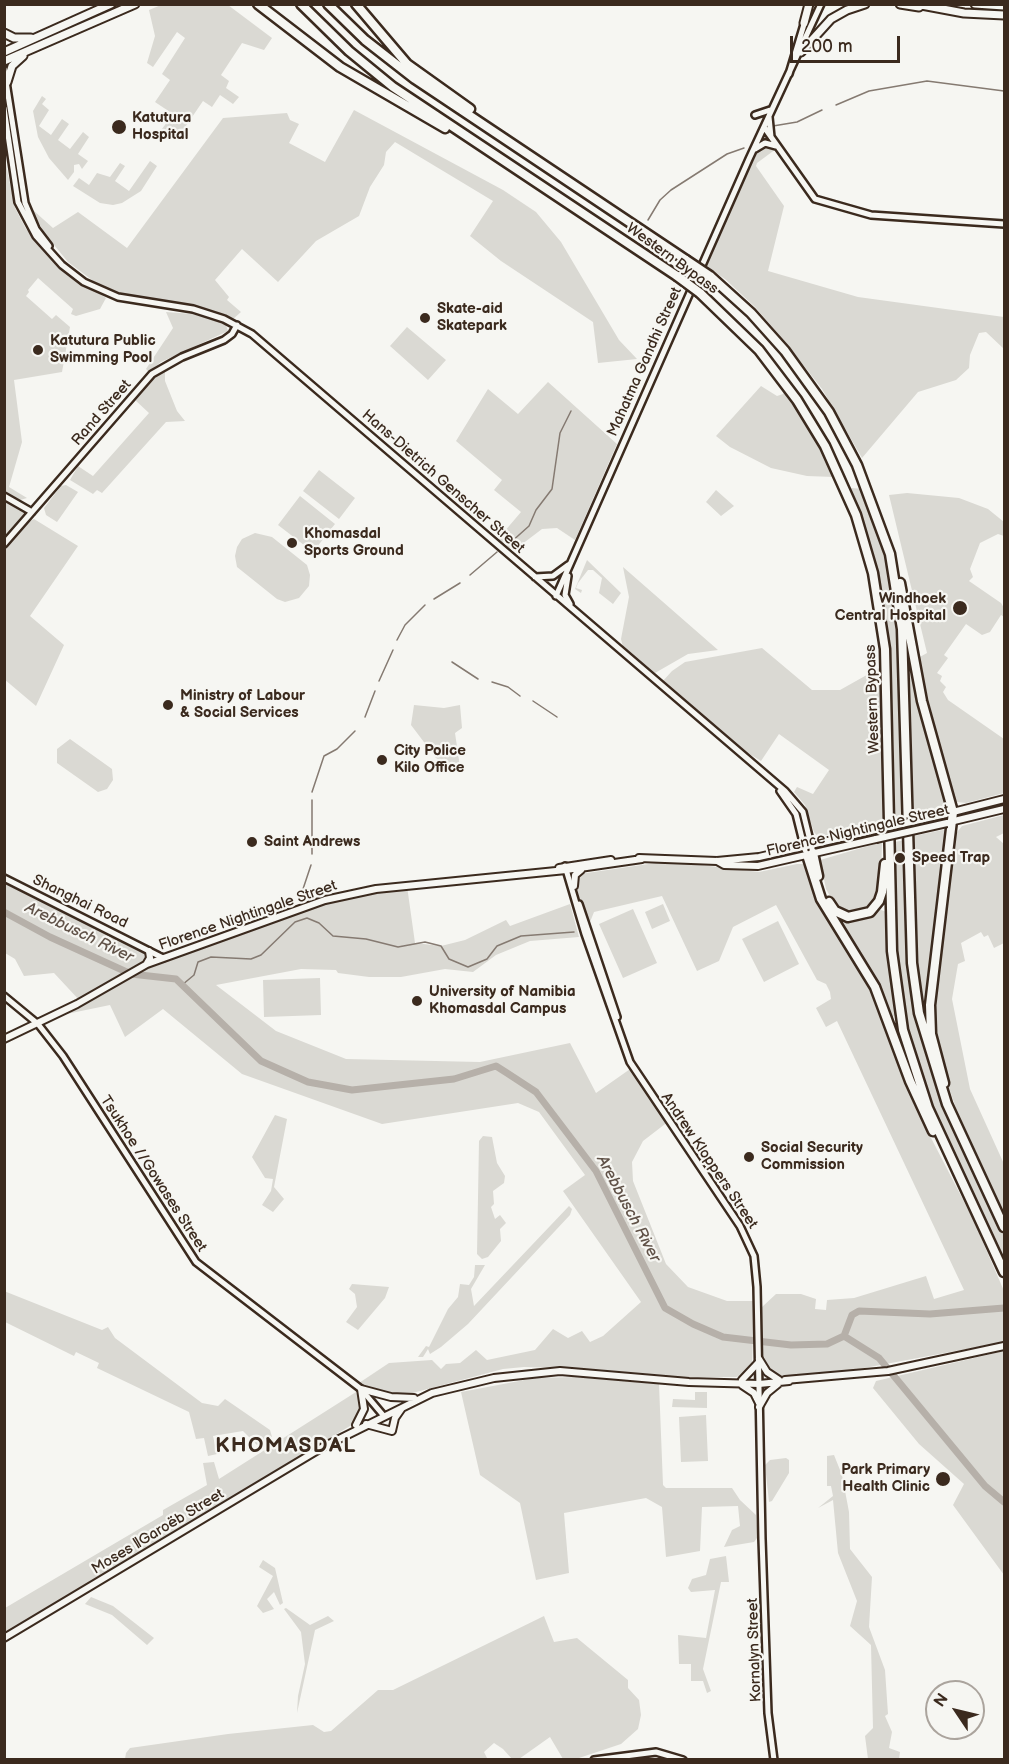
<!DOCTYPE html>
<meta charset="utf-8">
<style>
body{margin:0}
#map{position:relative;width:1009px;height:1764px;overflow:hidden;background:#f6f6f2;font-family:"Balsamiq Sans",sans-serif}
canvas{display:block}
.frame{position:absolute;inset:0;border:6px solid #3b2a1e;pointer-events:none}
.north{position:absolute;left:925px;top:1680px;width:60px;height:60px;box-sizing:border-box;background:#f6f6f2;border:2px solid #aba49d;border-radius:50%;rotate:305deg;font-size:16px;font-weight:700;line-height:24px;text-align:center;color:#3b2a1e}
.north::after{content:'';display:block;margin:auto;width:21px;height:27px;background:#3b2a1e;clip-path:polygon(50% 0,100% 100%,50% 72%,0 100%)}
.scale{position:absolute;left:790px;top:36px;width:110px;height:27px;box-sizing:border-box;border:3px solid #3b2a1e;border-top:0;padding-left:8px;font-size:18px;line-height:21px;white-space:nowrap;color:#3b2a1e;-webkit-text-stroke:4px #f6f6f2;paint-order:stroke}
</style>
<div id="map">
<canvas width="1009" height="1764"></canvas>
<div class="frame"></div>
<div class="north">N</div>
<div class="scale">200 m</div>
</div>
<script>
const g = document.querySelector('canvas').getContext('2d');
g.lineJoin = 'round';
function paint(path, color) {
  g.fillStyle = color;
  g.fill(path, 'evenodd');
}
function shape(rows) {
  const path = new Path2D();
  for (const r of rows) {
    path.moveTo(r[0], r[1]);
    for (let i = 2; i < r.length; i += 2) path.lineTo(r[i], r[i + 1]);
  }
  return path;
}
function strokePath(path, color, width, dash) {
  g.strokeStyle = color;
  g.lineWidth = width;
  g.lineCap = dash ? 'butt' : 'round';
  g.setLineDash(dash || []);
  g.stroke(path);
}
function label(font, color, halo, rows, align = 'center') {
  g.font = font + ' "Balsamiq Sans",sans-serif';
  g.lineWidth = 4.5;
  g.setLineDash([]);
  g.textBaseline = 'middle';
  g.strokeStyle = halo;
  g.fillStyle = color;
  for (const [text, x, y, turn = 0] of rows) {
    g.save();
    g.translate(x, y);
    g.rotate((+turn || 0) * Math.PI / 180);
    g.textAlign = isNaN(turn) ? turn : align;
    if (halo) g.strokeText(text, 0, 0);
    g.fillText(text, 0, 0);
    g.restore();
  }
}
paint(shape([
 [161,5,228,5,272,38,264,50,242,43,221,75,229,81,226,88,239,97,233,104,220,95,212,107,203,101,177,139,162,129,173,114,155,102,170,80,162,74,185,38,177,32,153,67,147,63,155,36,149,10],
 [42,96,46,99,42,104,49,110,39,126,51,135,62,119,69,124,58,140,70,149,83,132,89,137,78,154,88,161,82,169,79,164,74,165,74,172,68,180,49,158,38,137,33,111],
 [354,110,503,190,536,212,561,242,619,340,637,359,598,363,593,322,501,261,470,236,493,201,395,142,386,152,384,165,370,187,359,216,316,241,278,282,242,249,215,280,229,297,227,300,241,312,232,320,194,307,129,297,96,283,68,262,45,234,35,216,33,210,53,228,78,212,127,248,223,118,287,113,290,120,299,124,289,143,325,162],
 [764,144,776,149,757,163,756,166,784,206,768,271,858,297,1004,317,1004,349,986,332,979,333,970,355,969,368,956,380,918,392,862,458,822,389,786,343,755,307,725,279,706,266,758,150],
 [4,155,15,208,26,229,64,270,106,298,100,309,76,316,71,314,73,309,38,278,28,290,29,292,26,296,52,319,56,315,70,327,62,372,14,380,22,442,9,487,27,498,20,500,4,491],
 [150,161,157,166,141,191,122,203,113,205,100,203,73,186,79,178,89,185,97,173,110,177,120,163,125,166,115,181,129,191],
 [166,312,193,314,214,320,226,325,228,331,161,362,149,372,146,369,173,328],
 [407,327,446,360,428,380,390,346],
 [165,371,165,381,177,411,185,421,166,422,102,493,97,490,93,494,70,480,78,466,93,476,149,413,135,400,156,376],
 [548,382,617,444,575,540,557,528,542,529,513,551,498,539,521,512,494,490,502,480,456,441,488,389,518,414],
 [761,386,777,396,783,394,785,390,828,458,834,477,807,476,771,468,730,447,716,436],
 [319,470,355,498,339,519,303,491],
 [66,485,78,492,57,522,46,515,44,508,61,486],
 [851,488,865,489,881,535,899,623,905,818,894,820,894,747,887,622,876,563],
 [716,490,734,506,721,516,706,502],
 [907,493,959,498,988,509,1004,522,1004,536,998,534,980,543,970,569,973,577,969,581,1001,603,1004,608,1004,617,1001,615,990,632,982,635,966,624,944,655,948,658,937,673,942,676,940,681,946,687,943,692,948,700,1004,739,1004,793,966,803,957,802,953,797,918,658,927,653,889,495],
 [300,496,335,524,313,552,278,525],
 [5,501,25,513,5,538],
 [34,519,78,546,30,616,64,645,36,706,4,679,5,548,25,524],
 [255,533,272,537,307,565,310,575,309,586,299,598,285,602,277,599,237,567,235,556,237,547,242,539],
 [587,560,621,593,613,604,599,593,602,578,593,570,588,570,578,583,576,588,582,590,581,593,575,589],
 [623,567,718,650,688,654,655,673,649,673,623,647,621,639,629,597],
 [907,636,944,794,946,810,913,816],
 [762,648,812,690,840,690,881,667,883,822,818,837,814,832,805,805,794,792,797,787,813,794,829,770,779,734,761,761,748,753,662,682,672,671,685,662],
 [414,705,444,708,460,705,462,728,455,733,460,767,451,766,436,758,411,725],
 [70,739,112,769,113,780,107,789,98,792,57,763,57,749],
 [1004,815,1004,833,996,837,1004,844,1004,943,994,948,988,935,984,937,981,932,961,943,965,961,958,964,952,999,970,1089,1004,1164,1004,1213,956,1108,943,1071,934,1017,934,988,954,836,962,826],
 [947,829,929,973,928,1032,914,948,914,836],
 [906,840,907,947,917,1020,929,1062,951,1122,1004,1236,1004,1262,928,1097,907,1029,896,951,894,856,894,842],
 [882,842,881,881,870,908,851,914,836,907,826,889,820,860],
 [669,861,759,872,797,864,803,864,807,867,824,911,861,968,876,998,914,1105,973,1219,1004,1291,1004,1342,821,1376,783,1378,766,1366,763,1359,760,1315,762,1307,776,1294,801,1294,816,1299,815,1309,826,1310,827,1300,854,1298,926,1276,934,1299,964,1290,837,1021,826,1027,816,1008,831,999,830,992,826,984,817,980,776,905,733,927,719,961,697,971,662,896,594,912,590,922,586,919,576,887,580,874],
 [5,878,146,947,149,961,325,900,407,886,415,943,441,946,465,940,506,920,510,926,570,904,579,937,530,941,496,955,473,972,445,969,401,977,369,977,338,973,336,970,301,969,216,985,276,1031,346,1059,480,1062,570,1043,596,1093,633,1067,669,1121,643,1141,632,1162,633,1181,666,1264,688,1287,727,1301,754,1301,752,1365,744,1375,736,1377,680,1377,594,1369,524,1367,503,1369,405,1395,369,1389,359,1383,389,1363,432,1360,441,1369,446,1364,460,1363,476,1350,487,1360,535,1350,553,1329,568,1338,582,1331,590,1342,603,1336,641,1302,563,1191,585,1175,539,1112,518,1103,382,1124,242,1074,163,1009,125,1037,110,1005,52,1017,81,1002,54,973,24,976,15,959,5,953],
 [663,904,670,921,652,929,645,912],
 [633,909,657,963,623,978,599,924],
 [878,909,887,912,889,956,895,1015,892,1018,838,921,863,919],
 [778,921,799,964,764,982,742,939],
 [320,978,321,1015,264,1017,263,980],
 [275,1115,287,1119,274,1187,284,1199,273,1212,262,1205,271,1191,273,1179,265,1178,252,1157],
 [483,1136,492,1137,497,1163,505,1176,504,1183,493,1191,494,1204,491,1207,495,1219,500,1215,506,1223,500,1229,501,1241,488,1257,482,1259,477,1254,479,1141],
 [569,1206,572,1209,570,1215,468,1324,441,1347,430,1354,428,1349,423,1357,418,1357,426,1346,429,1347,448,1309,458,1297,460,1284,469,1285,474,1277,475,1265,485,1265,471,1289,474,1306],
 [352,1284,389,1287,385,1298,358,1330,346,1322,357,1307,355,1294,349,1289],
 [4,1291,102,1330,108,1327,115,1338,202,1403,218,1406,225,1399,270,1430,272,1437,257,1445,243,1431,213,1436,217,1454,208,1456,204,1438,196,1439,189,1412,97,1368,99,1363,76,1352,74,1356,5,1322],
 [1004,1351,1004,1575,953,1505,964,1484,919,1444,873,1388,876,1381],
 [576,1377,659,1384,663,1485,666,1488,732,1488,740,1500,756,1515,758,1537,754,1542,724,1547,732,1530,740,1526,738,1506,702,1507,700,1551,666,1557,662,1507,646,1498,564,1513,569,1573,536,1580,520,1503,480,1475,461,1392,535,1378],
 [356,1392,363,1406,355,1423,5,1633,5,1608,163,1515,163,1510,207,1485,203,1463,214,1462,219,1479],
 [695,1392,707,1392,707,1408,672,1407,673,1399,695,1400],
 [706,1415,708,1461,681,1462,679,1417],
 [834,1455,842,1475,849,1512,850,1549,872,1577,869,1627,885,1670,888,1714,885,1716,892,1732,889,1748,900,1752,899,1759,868,1759,865,1736,873,1728,871,1645,850,1626,857,1601,838,1553,833,1500,818,1508,833,1496,831,1486,827,1486,827,1456],
 [786,1458,789,1460,789,1473,772,1501,769,1502,765,1465,770,1460],
 [726,1556,729,1582,721,1582,703,1669,711,1691,707,1693,703,1681,691,1681,691,1664,679,1664,678,1635,706,1638,715,1590,691,1592,688,1588,692,1579,706,1575,710,1559],
 [263,1560,275,1568,283,1603,280,1605,274,1592,267,1599,274,1609,263,1613,257,1606,273,1576,259,1567],
 [91,1597,113,1606,154,1638,147,1645,112,1615,85,1604],
 [286,1608,310,1625,328,1616,334,1621,315,1630,297,1713,298,1696,305,1664,301,1632,284,1609],
 [544,1616,554,1642,577,1638,628,1680,628,1688,639,1700,641,1715,638,1729,621,1744,573,1760,563,1759,550,1737,519,1759,512,1759,503,1749,494,1743,484,1752,488,1760,125,1759,126,1753,130,1748,228,1734,313,1725,324,1732,331,1731,378,1690,393,1690]
]), '#dad9d3');
strokePath(shape([
 [836,105,869,91,927,81,1004,91],
 [773,126,797,122,822,110],
 [648,220,660,200,671,190,727,154,744,148],
 [510,543,529,526,536,510,552,489,560,433,571,411],
 [470,575,497,552],
 [434,599,460,583],
 [397,640,405,625,425,605],
 [452,662,478,679],
 [379,681,393,650],
 [492,682,508,687,520,696],
 [533,701,557,717],
 [365,717,375,691],
 [312,792,324,756,337,749,355,731],
 [312,854,312,800],
 [299,901,311,865],
 [182,985,194,975,198,962,211,957,251,959,261,955,295,922,307,918,319,923,333,936,366,939,398,947,425,942,441,946,449,959,468,967,487,959,497,946,521,936,574,932]
]), '#857a71', 1.5);
strokePath(shape([
 [4,912,50,937,131,974,176,979,261,1061,308,1082,352,1090,454,1079,496,1066,507,1073,536,1092,596,1171,665,1308,693,1324,723,1337,791,1345,827,1344,844,1336,879,1358,985,1486,1004,1502],
 [844,1336,852,1315,859,1311,930,1314,1004,1308]
]), '#b6b0a9', 7);
const tertiary = shape([
 [4,69,25,203,36,229,49,246],
 [789,74,805,21],
 [4,108,18,202,36,236,62,265,84,282,118,297,193,309,224,319,252,334,785,791,803,812,813,853],
 [755,115,770,110],
 [769,117,771,137],
 [764,127,815,199,871,215,1004,224],
 [755,149,765,143,776,146],
 [4,496,32,512],
 [4,544,152,374,182,357,224,340,232,334,237,325],
 [568,576,565,595,570,604],
 [535,577,553,576,568,565],
 [556,596,749,159,821,4],
 [780,791,796,814,805,850],
 [565,866,585,934,630,1062,740,1226,754,1256,757,1287,762,1540],
 [4,878,163,958],
 [579,904,617,1017],
 [4,996,38,1024,63,1056,196,1262,361,1389,383,1415],
 [762,1539,768,1713,774,1760],
 [594,1760,656,1752,683,1760]
]);
const secondary = shape([
 [949,813,1004,799],
 [950,822,1004,809],
 [639,858,717,861,759,857,875,830],
 [717,861,724,865,758,866,876,839],
 [559,868,611,860],
 [574,886,575,875,581,870],
 [147,963,150,958,149,951],
 [4,1039,77,1004,147,964,325,900,376,889,566,870,642,859],
 [759,1359,767,1372,779,1380],
 [742,1380,759,1362],
 [785,1380,888,1371,1004,1346],
 [742,1385,754,1393,759,1403],
 [361,1389,391,1397,414,1398],
 [759,1407,767,1393,778,1384],
 [366,1424,392,1431,395,1418,402,1408],
 [356,1425,364,1409,361,1389],
 [4,1638,323,1447,432,1393,494,1378,560,1371,689,1382,759,1384,789,1381]
]);
const primary = shape([
 [900,4,919,7],
 [916,4,964,13,1004,15],
 [975,4,1004,6],
 [804,23,809,4],
 [4,33,14,38,31,38],
 [4,52,111,4],
 [801,52,831,19,847,10,865,4],
 [4,61,135,4],
 [7,82,12,66,23,56]
]);
const motorway = shape([
 [258,4,340,67,445,128],
 [301,4,349,51,393,87,677,276],
 [328,4,365,40,415,79,686,260],
 [356,4,407,64,470,109],
 [710,276,751,313,785,351,829,412,857,465,890,554,902,629,912,963,919,1013,947,1104,1004,1227],
 [700,293,759,350,797,400,825,446,856,515,873,573,885,649,892,951,903,1030,928,1108,1004,1272],
 [900,583,922,701,953,812,930,1005,931,1034,944,1083],
 [813,853,818,876],
 [807,855,821,899,875,987,910,1081,933,1131],
 [829,902,835,911,848,917,870,912,879,901,882,892,885,864]
]);
strokePath(tertiary, '#3b2a1e', 10);
strokePath(secondary, '#3b2a1e', 10);
strokePath(primary, '#3b2a1e', 11);
strokePath(motorway, '#3b2a1e', 13);
strokePath(tertiary, '#f6f6f2', 5);
strokePath(secondary, '#f6f6f2', 6);
strokePath(primary, '#f6f6f2', 7);
strokePath(motorway, '#f6f6f2', 8);
const secondaryBridge = shape([
 [875,830,946,814],
 [876,839,947,823]
]);
const motorwayBridge = shape([
 [686,260,710,276],
 [677,276,700,293]
]);
strokePath(secondaryBridge, '#3b2a1e', 10, []);
strokePath(motorwayBridge, '#3b2a1e', 13, []);
strokePath(secondaryBridge, '#f6f6f2', 6);
strokePath(motorwayBridge, '#f6f6f2', 8);
for (const [x, y, r, color] of [
 [119,127,8,"#3b2a1e"],
 [425,318,6,"#3b2a1e"],
 [38,350,6,"#3b2a1e"],
 [292,543,6,"#3b2a1e"],
 [960,608,8,"#3b2a1e"],
 [168,705,6,"#3b2a1e"],
 [382,760,6,"#3b2a1e"],
 [252,842,6,"#3b2a1e"],
 [900,858,6,"#3b2a1e"],
 [417,1001,6,"#3b2a1e"],
 [749,1157,6,"#3b2a1e"],
 [943,1479,8,"#3b2a1e"]
]) {
  const dot = new Path2D();
  dot.arc(x, y, r, 0, 2 * Math.PI);
  g.fillStyle = color;
  g.fill(dot);
  strokePath(dot, '#f6f6f2', 2);
}
label('bold 15px', '#3b2a1e', '#f6f6f2', [
 ["Katutura",132,118],
 ["Hospital",132,135],
 ["Skate-aid",437,309],
 ["Skatepark",437,326],
 ["Katutura Public",50,341],
 ["Swimming Pool",50,358],
 ["Khomasdal",304,534],
 ["Sports Ground",304,551],
 ["Windhoek",946,599,"right"],
 ["Central Hospital",946,616,"right"],
 ["Ministry of Labour",180,696],
 ["& Social Services",180,713],
 ["City Police",394,751],
 ["Kilo Office",394,768],
 ["Saint Andrews",264,842],
 ["Speed Trap",912,858],
 ["University of Namibia",429,992],
 ["Khomasdal Campus",429,1009],
 ["Social Security",761,1148],
 ["Commission",761,1165],
 ["Park Primary",930,1470,"right"],
 ["Health Clinic",930,1487,"right"]
], 'left');
label('15px', '#3b2a1e', '#f6f6f2', [
 ["Western Bypass",672,259,36],
 ["Mahatma Gandhi Street",645,362,-66],
 ["Rand Street",102,413,-49],
 ["Hans-Dietrich Genscher Street",443,482,41],
 ["Western Bypass",873,699,-92],
 ["Florence Nightingale Street",858,831,-13],
 ["Shanghai Road",80,902,26],
 ["Florence Nightingale Street",248,916,-19],
 ["Andrew Kloppers Street",709,1161,56],
 ["Tsukhoe //Gowases Street",153,1174,57],
 ["Moses ǁGaroëb Street",158,1532,-31],
 ["Kornalyn Street",755,1650,-92]
]);
label('italic 16px', '#605248', '#f6f6f2', [
 ["Arebbusch River",79,933,26],
 ["Arebbusch River",628,1209,62]
]);
g.letterSpacing = '1.5px';
label('bold 21px', '#3b2a1e', '#f6f6f2', [
 ["KHOMASDAL",286,1447]
]);
g.letterSpacing = '0px';
</script>
